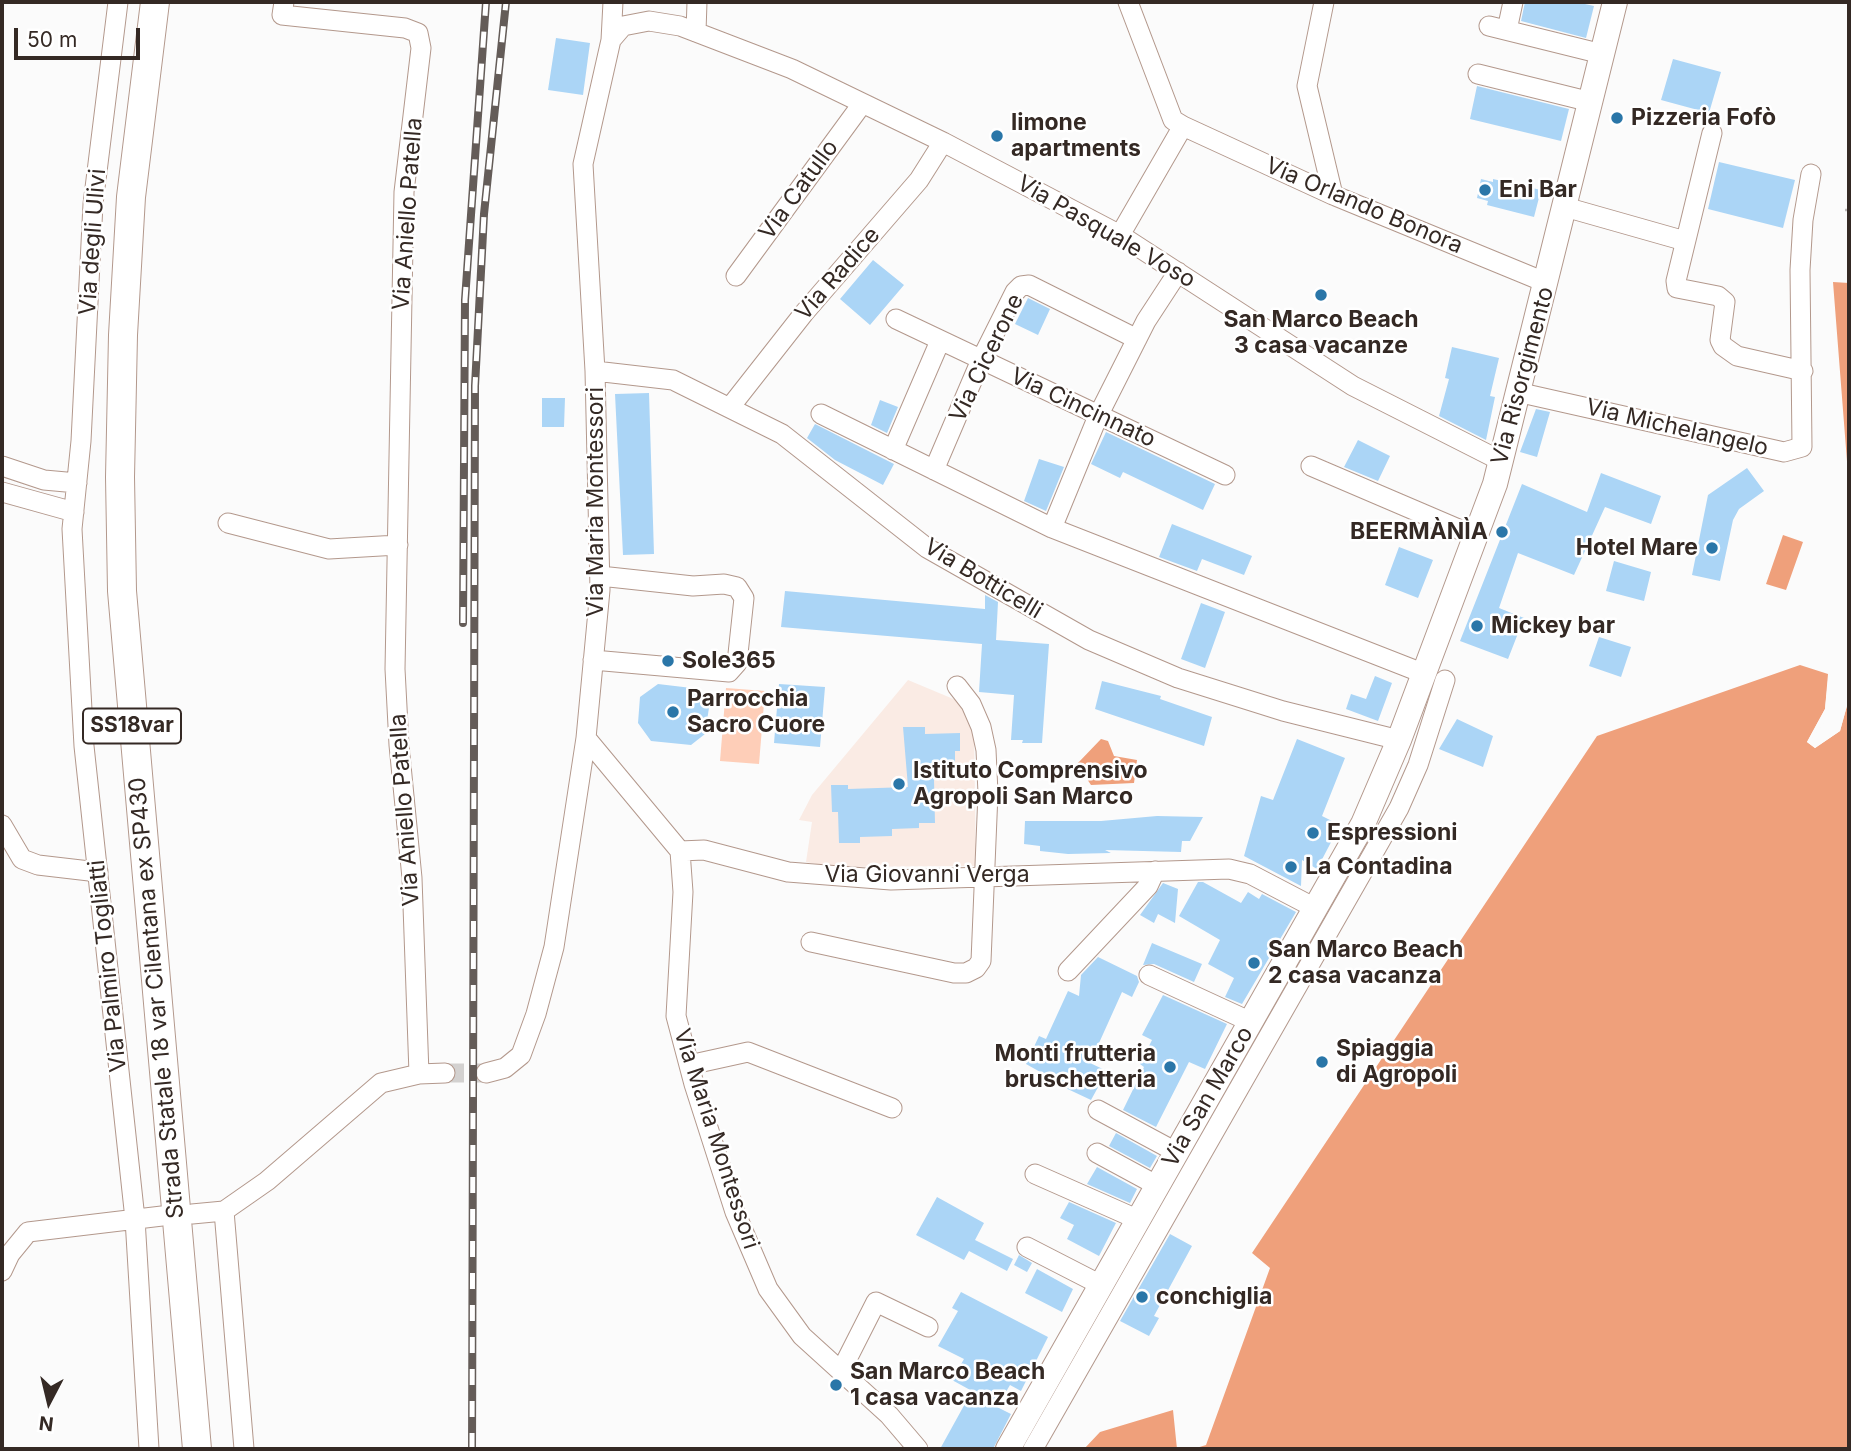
<!DOCTYPE html>
<meta charset="utf-8">
<style>
body{margin:0}
#map{position:relative;width:1851px;height:1451px;overflow:hidden;background:#fbfbfb;font-family:Inter,sans-serif}
canvas{display:block}
.frame{position:absolute;inset:0;border:4px solid #342924;pointer-events:none}
.north{position:absolute;left:14px;top:1367px;width:70px;height:70px;-webkit-text-stroke:5px #fff;paint-order:stroke;rotate:187deg;font-size:19px;font-weight:700;line-height:28px;text-align:center;color:#342924}
.north::after{content:'';display:block;margin:auto;width:24px;height:32px;background:#342924;clip-path:polygon(50% 0,100% 100%,50% 72%,0 100%)}
.scale{position:absolute;left:14px;top:28px;width:126px;height:32px;box-sizing:border-box;border:4px solid #342924;border-top:0;padding-left:9px;font-size:21px;line-height:24px;white-space:nowrap;color:#342924;-webkit-text-stroke:5px #fff;paint-order:stroke}
</style>
<div id="map">
<canvas width="1851" height="1451"></canvas>
<div class="frame"></div>
<div class="north">N</div>
<div class="scale">50 m</div>
</div>
<script>
const g = document.querySelector('canvas').getContext('2d');
g.lineJoin = 'round';
function paint(path, color) {
  g.fillStyle = color;
  g.fill(path, 'evenodd');
}
function shape(rows) {
  const path = new Path2D();
  for (const r of rows) {
    path.moveTo(r[0], r[1]);
    for (let i = 2; i < r.length; i += 2) path.lineTo(r[i], r[i + 1]);
  }
  return path;
}
function strokePath(path, color, width, dash) {
  g.strokeStyle = color;
  g.lineWidth = width;
  g.lineCap = dash ? 'butt' : 'round';
  g.setLineDash(dash || []);
  g.stroke(path);
}
function label(font, color, halo, rows, align = 'center') {
  g.font = font + ' Inter,sans-serif';
  g.lineWidth = 5;
  g.setLineDash([]);
  g.textBaseline = 'middle';
  g.strokeStyle = halo;
  g.fillStyle = color;
  for (const [text, x, y, turn = 0] of rows) {
    g.save();
    g.translate(x, y);
    g.rotate((+turn || 0) * Math.PI / 180);
    g.textAlign = isNaN(turn) ? turn : align;
    if (halo) g.strokeText(text, 0, 0);
    g.fillText(text, 0, 0);
    g.restore();
  }
}
paint(shape([
 [908,680,963,703,974,732,976,866,832,867,806,862,812,822,799,820,812,795]
]), '#faebe4');
paint(shape([
 [726,688,765,691,759,764,720,761]
]), '#feceb8');
paint(shape([
 [1833,282,1849,283,1849,487],
 [1783,535,1803,542,1786,590,1766,584],
 [1800,665,1828,674,1825,709,1807,742,1815,748,1840,731,1848,702,1849,671,1849,1449,1193,1449,1206,1445,1270,1268,1252,1253,1597,736],
 [1101,739,1108,741,1114,756,1137,760,1134,783,1091,785,1077,764],
 [1173,1410,1177,1449,1084,1449,1100,1432]
]), '#efa07b');
paint(shape([
 [1849,668,1848,702,1840,731,1815,748,1807,742,1825,709,1829,671,1832,674,1829,709,1824,723,1812,738,1815,744,1836,729,1845,702,1846,671]
]), '#fbfbfb');
paint(shape([
 [1525,2,1576,2,1594,6,1586,38,1521,21],
 [556,38,590,43,583,95,548,90],
 [1673,59,1721,72,1709,113,1661,100],
 [1477,86,1569,109,1561,141,1470,119],
 [1719,162,1795,180,1783,228,1708,209],
 [1481,179,1493,182,1493,179,1541,190,1534,217,1487,205,1488,201,1477,198],
 [873,260,904,285,870,325,840,299],
 [1028,298,1050,309,1038,335,1015,324],
 [1452,347,1499,358,1490,396,1495,397,1486,440,1439,416,1449,379,1445,378],
 [649,393,654,554,623,555,615,394],
 [542,398,565,398,564,427,542,427],
 [880,400,898,407,887,433,871,425],
 [1536,409,1550,412,1537,457,1520,452],
 [815,424,894,464,883,485,835,460,807,438],
 [1106,432,1215,484,1203,510,1123,472,1120,478,1091,464],
 [1358,440,1390,456,1378,481,1344,467],
 [1039,459,1064,467,1046,511,1024,501],
 [1747,468,1764,491,1739,509,1733,520,1720,581,1692,575,1708,495],
 [1601,473,1661,496,1651,524,1605,507,1574,575,1518,553,1499,608,1524,618,1508,659,1460,641,1522,484,1587,512],
 [1172,524,1252,556,1244,575,1202,559,1197,571,1159,557],
 [1399,547,1433,560,1418,598,1385,585],
 [1614,561,1651,572,1644,601,1606,591],
 [785,591,985,609,985,595,998,602,996,640,1049,644,1042,743,1022,743,1023,740,1011,740,1014,695,979,692,982,644,781,627],
 [1201,603,1225,612,1205,668,1181,659],
 [1599,637,1631,647,1621,677,1589,666],
 [1375,676,1392,683,1378,721,1346,709,1351,694,1366,699],
 [1102,681,1161,696,1160,699,1212,717,1204,746,1095,709],
 [658,684,700,689,710,701,705,734,691,745,651,741,638,723,640,697],
 [779,684,825,687,820,747,774,743],
 [1457,719,1493,736,1483,767,1439,749],
 [903,727,925,727,925,734,960,733,960,751,955,751,955,762,949,762,949,779,934,779,935,823,919,823,919,828,892,829,892,836,860,837,860,843,839,843,838,812,832,812,831,785,848,785,848,789,908,787],
 [1297,739,1345,758,1322,816,1340,825,1317,869,1302,860,1301,886,1244,856,1261,796,1273,800],
 [1157,816,1203,817,1190,841,1182,841,1181,852,1105,850,1111,853,1068,854,1040,851,1040,846,1024,844,1025,821,1101,821],
 [1198,882,1203,882,1241,903,1248,892,1259,899,1262,894,1296,912,1242,1004,1225,997,1234,978,1208,964,1220,940,1179,916],
 [1163,883,1178,889,1175,923,1158,914,1154,923,1140,915],
 [1152,943,1202,964,1194,982,1154,964,1143,965],
 [1098,957,1137,976,1139,982,1132,997,1122,992,1090,1063,1107,1071,1091,1100,1057,1084,1058,1082,1026,1064,1039,1036,1046,1039,1068,991,1079,996,1081,975],
 [1163,995,1227,1024,1205,1069,1189,1062,1156,1127,1123,1110,1144,1067,1140,1064,1152,1040,1142,1035],
 [1116,1133,1157,1156,1150,1168,1109,1146],
 [1097,1167,1137,1189,1130,1203,1087,1184],
 [937,1197,984,1223,975,1240,1013,1259,1007,1271,969,1251,964,1260,916,1235],
 [1069,1202,1116,1223,1099,1256,1067,1239,1074,1225,1060,1218],
 [1170,1234,1192,1246,1154,1316,1159,1318,1149,1336,1120,1321],
 [1019,1255,1032,1263,1027,1272,1014,1265],
 [1037,1269,1073,1289,1062,1312,1025,1293],
 [961,1292,1048,1337,1021,1391,1010,1385,997,1407,1011,1414,993,1449,940,1449,972,1391,952,1380,964,1359,938,1346,958,1311,952,1308]
]), '#abd5f6');
strokePath(shape([
 [445,1073,486,1073]
]), '#d3d1d0', 19, [19, 10]);
const minor = shape([
 [118,2,93,204,81,441,72,529,84,746,135,1219,149,1449],
 [284,2,282,15,405,28,418,33,421,48,404,192,395,669,399,745,412,878,419,1074],
 [1324,2,1307,86,1333,195],
 [1489,26,1602,54],
 [1507,30,1513,2],
 [696,32,697,2],
 [611,40,613,2],
 [1478,74,1591,102],
 [1183,126,1333,195,1547,283],
 [1712,133,1676,281,1677,288,1718,296,1725,302,1720,340,1723,346,1737,356,1803,371],
 [1565,207,1685,241],
 [1120,235,1183,126,1173,120,1128,2],
 [736,276,862,104],
 [896,319,1225,475],
 [595,371,673,380,782,434,927,548,1089,640,1178,678,1283,711,1399,740],
 [1517,392,1784,452,1802,447,1800,270,1803,220,1811,174],
 [731,406,804,313,919,180,943,142],
 [821,414,1052,528,1425,674],
 [893,450,940,341],
 [2,466,44,480,77,483],
 [1311,466,1477,537],
 [934,470,981,360,1015,292,1021,286,1029,285,1137,339],
 [2,492,74,512],
 [228,523,329,549,398,545],
 [1052,528,1098,416,1146,321,1178,272],
 [593,660,729,672,737,663,744,598,737,587,724,584,693,586,600,576],
 [586,738,680,851,704,850,788,872,891,880,1229,869,1250,874,1315,908],
 [2,825,22,859,38,865,98,872],
 [680,851,683,892,676,1016,694,1084,735,1212,768,1289,802,1336,889,1415,918,1449],
 [811,942,954,973,966,973,976,968,981,961,988,793,986,750,981,727,971,704,957,686],
 [1068,971,1148,886,1155,871],
 [1149,975,1251,1022],
 [689,1065,748,1052,892,1108],
 [486,1073,505,1068,521,1055,536,1014,554,947,586,738,600,590,595,371,583,164,611,40,623,26,649,21,680,26,792,69,943,142,1120,235,1353,386,1501,461],
 [1098,1110,1176,1152],
 [1097,1153,1158,1186],
 [1035,1174,1139,1220],
 [224,1211,244,1449],
 [192,1214,224,1211,267,1181,381,1083,419,1074,445,1073],
 [1027,1247,1101,1285],
 [2,1271,10,1254,28,1232,162,1216],
 [841,1371,876,1302,928,1327],
 [1033,1449,1399,808,1418,765,1445,680]
]);
const major = shape([
 [1008,1449,1363,824,1399,740,1495,484,1615,2]
]);
const highway = shape([
 [155,2,131,197,123,335,120,477,122,591,197,1449]
]);
strokePath(minor, '#b3988c', 21);
strokePath(major, '#b3988c', 26);
strokePath(highway, '#b3988c', 30);
strokePath(shape([
 [1845,210,1849,210]
]), '#bebbba', 2.5, [3.5, 3.5]);
strokePath(minor, '#fff', 19);
strokePath(major, '#fff', 24);
strokePath(highway, '#fff', 28);
const rail = shape([
 [463,623,465,300,486,2],
 [472,1449,475,386,484,214,506,2]
]);
strokePath(rail, '#645c58', 8);
strokePath(rail, '#fff', 5, [16]);
for (const [x, y, r, color] of [
 [1617,118,7,"#2a76a8"],
 [997,136,7,"#2a76a8"],
 [1485,190,7,"#2a76a8"],
 [1321,295,7,"#2a76a8"],
 [1502,532,7,"#2a76a8"],
 [1712,548,7,"#2a76a8"],
 [1477,626,7,"#2a76a8"],
 [668,661,7,"#2a76a8"],
 [673,712,7,"#2a76a8"],
 [899,784,7,"#2a76a8"],
 [1313,833,7,"#2a76a8"],
 [1291,867,7,"#2a76a8"],
 [1254,963,7,"#2a76a8"],
 [1322,1062,7,"#2a76a8"],
 [1170,1067,7,"#2a76a8"],
 [1142,1297,7,"#2a76a8"],
 [836,1385,7,"#2a76a8"]
]) {
  const dot = new Path2D();
  dot.arc(x, y, r, 0, 2 * Math.PI);
  g.fillStyle = color;
  g.fill(dot);
  strokePath(dot, '#fff', 2.5);
}
for (const [x, y, w] of [
 [132,726,98]
]) {
  const box = new Path2D();
  box.roundRect(x - w / 2, y - 17.5, w, 35, 5);
  g.fillStyle = '#fff';
  g.fill(box);
  strokePath(box, '#342924', 2);
}
label('bold 21px', '#342924', null, [
 ["SS18var",132,726]
]);
label('bold 23px', '#342924', '#fff', [
 ["Pizzeria Fofò",1631,118],
 ["limone",1011,123],
 ["apartments",1011,149],
 ["Eni Bar",1499,190],
 ["San Marco Beach",1321,320,"center"],
 ["3 casa vacanze",1321,346,"center"],
 ["BEERMÀNÌA",1488,532,"right"],
 ["Hotel Mare",1698,548,"right"],
 ["Mickey bar",1491,626],
 ["Sole365",682,661],
 ["Parrocchia",687,699],
 ["Sacro Cuore",687,725],
 ["Istituto Comprensivo",913,771],
 ["Agropoli San Marco",913,797],
 ["Espressioni",1327,833],
 ["La Contadina",1305,867],
 ["San Marco Beach",1268,950],
 ["2 casa vacanza",1268,976],
 ["Spiaggia",1336,1049],
 ["di Agropoli",1336,1075],
 ["Monti frutteria",1156,1054,"right"],
 ["bruschetteria",1156,1080,"right"],
 ["conchiglia",1156,1297],
 ["San Marco Beach",850,1372],
 ["1 casa vacanza",850,1398]
], 'left');
label('23px', '#342924', '#fff', [
 ["Via Catullo",799,190,-54],
 ["Via Orlando Bonora",1364,206,23],
 ["Via Aniello Patella",408,214,-86],
 ["Via Pasquale Voso",1106,232,30],
 ["Via degli Ulivi",93,242,-86],
 ["Via Radice",838,274,-49],
 ["Via Cicerone",987,358,-64],
 ["Via Risorgimento",1523,376,-75],
 ["Via Cincinnato",1083,408,25],
 ["Via Michelangelo",1677,428,13],
 ["Via Maria Montessori",596,502,-90],
 ["Via Botticelli",983,579,31],
 ["Via Aniello Patella",405,810,-94],
 ["Via Giovanni Verga",927,875],
 ["Via Palmiro Togliatti",108,966,-96],
 ["Strada Statale 18 var Cilentana ex SP430",157,998,-95],
 ["Via San Marco",1208,1097,-60],
 ["Via Maria Montessori",716,1139,72]
]);
</script>
